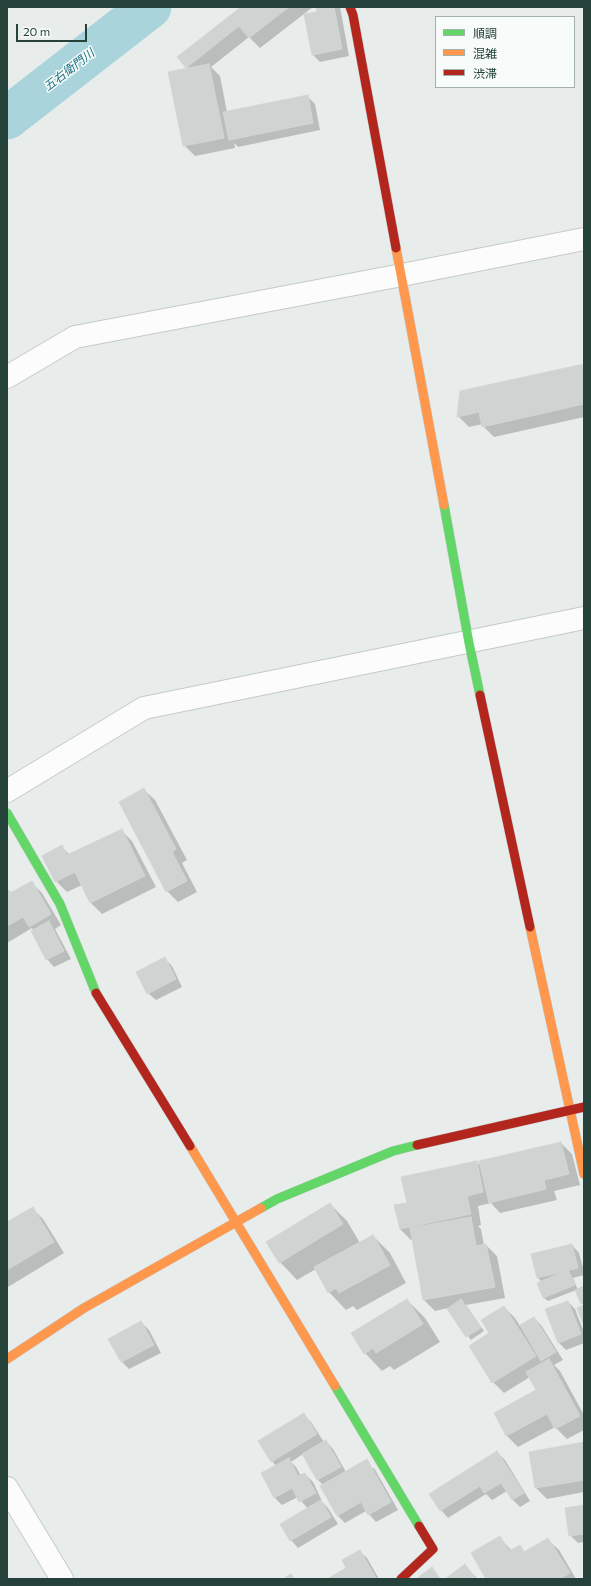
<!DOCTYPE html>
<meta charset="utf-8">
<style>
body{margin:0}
#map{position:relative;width:591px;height:1586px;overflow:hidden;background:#e8edeb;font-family:Commissioner,"Noto Sans JP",sans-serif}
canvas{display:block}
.frame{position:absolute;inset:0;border:8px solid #24423a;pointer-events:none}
.legend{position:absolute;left:435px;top:16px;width:140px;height:72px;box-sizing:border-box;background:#f7fbf9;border:1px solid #a3b1ad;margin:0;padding:5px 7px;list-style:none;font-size:12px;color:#24423a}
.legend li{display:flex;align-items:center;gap:8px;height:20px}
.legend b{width:20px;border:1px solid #a3b1ad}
.scale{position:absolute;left:16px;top:24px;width:71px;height:18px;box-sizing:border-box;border:2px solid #24423a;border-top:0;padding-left:5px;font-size:12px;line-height:14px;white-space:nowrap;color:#24423a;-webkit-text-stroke:3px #f7fbf9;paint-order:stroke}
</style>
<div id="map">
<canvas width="591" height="1586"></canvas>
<div class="frame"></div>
<ul class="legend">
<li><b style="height:5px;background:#63d668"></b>順調</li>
<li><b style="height:5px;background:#ff974d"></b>混雑</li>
<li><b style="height:5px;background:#b3261e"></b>渋滞</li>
</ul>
<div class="scale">20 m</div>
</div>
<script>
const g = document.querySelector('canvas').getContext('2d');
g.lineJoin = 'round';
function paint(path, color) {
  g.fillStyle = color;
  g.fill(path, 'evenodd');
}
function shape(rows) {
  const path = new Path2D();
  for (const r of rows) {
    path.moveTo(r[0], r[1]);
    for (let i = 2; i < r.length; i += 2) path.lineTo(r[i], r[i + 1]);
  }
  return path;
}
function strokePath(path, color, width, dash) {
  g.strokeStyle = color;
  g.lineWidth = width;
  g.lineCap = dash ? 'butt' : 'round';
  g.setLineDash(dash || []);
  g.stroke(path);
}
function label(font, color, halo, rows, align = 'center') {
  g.font = font + ' Commissioner,"Noto Sans JP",sans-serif';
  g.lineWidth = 3;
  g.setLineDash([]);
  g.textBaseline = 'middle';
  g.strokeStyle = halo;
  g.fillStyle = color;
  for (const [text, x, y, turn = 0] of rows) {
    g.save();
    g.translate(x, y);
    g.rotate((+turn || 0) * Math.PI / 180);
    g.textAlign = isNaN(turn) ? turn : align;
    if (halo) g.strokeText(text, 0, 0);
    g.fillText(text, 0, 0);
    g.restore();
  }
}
paint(shape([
 [243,7,313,7,260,48,249,37,211,67,220,76,227,112,307,96,315,104,320,130,238,147,234,143,235,148,195,156,184,145,189,69,187,67],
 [317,7,340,7,349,56,320,62,312,54,318,13],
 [584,365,584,417,494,437,483,426,483,424,469,427,458,416],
 [144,790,155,800,187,860,182,863,197,892,178,902,167,891],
 [121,830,132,841,156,887,102,914,91,903,82,885,67,892,56,881,62,847,70,855],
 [31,882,42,893,61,925,55,929,71,959,54,967,47,959,32,928,7,943,7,889,12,893],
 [165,959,172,966,182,987,156,1000,148,993],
 [561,1143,572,1154,580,1185,554,1191,557,1200,500,1213,491,1203,478,1206,481,1225,478,1226,481,1229,484,1245,486,1245,497,1256,505,1298,466,1305,484,1331,471,1340,448,1308,435,1311,424,1300,413,1239,411,1240,400,1229,396,1206,408,1203,477,1162,482,1167],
 [330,1204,347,1221,360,1243,373,1236,390,1253,406,1283,357,1310,353,1306,346,1310,329,1292,316,1269,297,1280,280,1262],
 [32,1208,43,1219,64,1253,8,1287,7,1223],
 [572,1245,579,1253,584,1271,584,1275,573,1278,578,1290,584,1287,584,1306,576,1290,548,1301,544,1298,538,1284,542,1282,538,1278],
 [407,1300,425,1318,440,1342,394,1370,390,1366,382,1371,365,1353],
 [568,1302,575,1309,584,1332,584,1343,566,1350,558,1342],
 [504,1307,515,1318,520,1326,534,1318,541,1325,563,1360,554,1365,560,1371,584,1415,584,1430,567,1439,555,1427,518,1447,507,1436,495,1414,538,1391,530,1377,504,1393,493,1382,470,1346,490,1333],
 [141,1322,149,1330,161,1353,129,1369,122,1362],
 [304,1415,311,1422,324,1442,326,1441,333,1449,346,1472,374,1468,398,1510,376,1522,366,1511,345,1523,337,1515,323,1485,318,1480,303,1454,291,1462,296,1467,301,1476,305,1474,313,1482,322,1501,321,1501,328,1508,338,1524,298,1548,291,1540,308,1509,298,1497,282,1505,275,1498,262,1473,276,1466,272,1461],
 [584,1443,584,1492,547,1499,536,1488],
 [497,1452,505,1460,530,1501,520,1507,513,1500,507,1491,492,1500,486,1494,448,1518,441,1510,431,1494],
 [584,1506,584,1542,578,1543,570,1535],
 [499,1537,512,1551,519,1546,526,1553,548,1540,559,1550,576,1579,487,1579],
 [359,1551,367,1558,379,1579,329,1579,347,1569],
 [465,1566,478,1579,447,1579]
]), '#0003');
strokePath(shape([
 [7,118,150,7]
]), '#a9d4db', 43);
const building = shape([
 [241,7,289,7,249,38,239,26,186,68,177,57,241,7],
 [316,7,334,7,342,49,312,55,304,14,317,12,316,7],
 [209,64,224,138,183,146,168,72,209,64],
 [308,95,313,123,229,140,223,112,308,95],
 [584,364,584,404,482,427,479,412,457,417,460,391,584,364],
 [144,788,176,849,172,852,187,881,166,892,119,802,144,788],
 [122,829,145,876,90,903,75,872,55,882,42,856,62,845,67,855,122,829],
 [32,881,51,914,29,927,23,917,7,926,7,888,10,893,32,881],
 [49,921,64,951,46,960,31,931,49,921],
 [165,957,176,979,147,994,136,972,165,957],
 [561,1142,569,1174,544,1180,546,1189,489,1203,479,1161,561,1142],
 [477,1161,483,1192,467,1196,471,1214,400,1229,394,1205,407,1203,401,1177,477,1161],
 [330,1203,343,1224,279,1263,266,1242,330,1203],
 [33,1207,54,1242,7,1270,7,1222,33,1207],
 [471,1217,476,1246,486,1244,495,1287,423,1300,410,1228,471,1217],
 [373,1235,390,1265,339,1293,336,1288,328,1293,314,1267,373,1235],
 [572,1244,578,1268,537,1278,531,1254,572,1244],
 [568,1270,575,1285,543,1298,537,1283,568,1270],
 [584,1286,584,1303,581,1304,575,1290,584,1286],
 [407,1299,423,1324,376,1353,373,1348,364,1354,351,1333,407,1299],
 [461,1299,481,1328,466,1337,447,1309,461,1299],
 [568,1301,581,1334,558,1343,545,1309,568,1301],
 [584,1305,584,1326,577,1308,584,1305],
 [504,1306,536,1356,492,1383,469,1346,489,1333,481,1320,504,1306],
 [534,1317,556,1352,541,1361,520,1325,534,1317],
 [141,1321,154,1345,121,1362,108,1339,141,1321],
 [549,1359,580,1416,555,1429,547,1414,506,1436,494,1413,536,1390,526,1372,549,1359],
 [304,1413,317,1434,271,1462,258,1441,304,1413],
 [326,1440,341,1467,317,1480,302,1454,326,1440],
 [584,1442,584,1480,535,1488,529,1452,584,1442],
 [497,1451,524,1493,512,1500,501,1483,484,1493,480,1486,440,1511,429,1494,497,1451],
 [289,1458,298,1476,305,1473,316,1493,299,1502,292,1488,274,1498,261,1473,289,1458],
 [367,1459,391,1502,368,1515,361,1502,337,1516,320,1486,367,1459],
 [321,1500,331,1517,290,1541,280,1524,321,1500],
 [584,1505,584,1534,569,1536,565,1508,584,1505],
 [500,1536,509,1551,520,1545,524,1552,548,1538,570,1573,560,1579,486,1579,471,1553,500,1536],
 [360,1550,376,1578,327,1579,346,1568,342,1560,360,1550],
 [465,1564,476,1579,445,1579,465,1564],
 [432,1567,440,1579,416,1579,432,1567],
 [291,1574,295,1579,283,1579,291,1574]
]);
paint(building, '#cfd4d2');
strokePath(building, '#d1d6d4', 1);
const street = shape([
 [7,377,75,337,402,275,584,239],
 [7,791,144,708,584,618],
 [7,1488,62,1579]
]);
const fast = shape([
 [444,505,469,643,480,695],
 [7,813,60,904,96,993],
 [261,1208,277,1199,393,1151,417,1145],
 [335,1386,419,1526]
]);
const slow = shape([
 [396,248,444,505],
 [530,927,584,1174],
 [190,1146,335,1386],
 [7,1359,84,1308,261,1208]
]);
const jam = shape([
 [350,7,353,15,396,248],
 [480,695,530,927],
 [96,993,190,1146],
 [417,1145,584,1107],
 [401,1579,433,1549,419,1526]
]);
strokePath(street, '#c5cac8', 24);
strokePath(fast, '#c3cbc8', 10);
strokePath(slow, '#c3cbc8', 10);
strokePath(jam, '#c3cbc8', 10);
strokePath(street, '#fcfcfc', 22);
strokePath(fast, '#63d668', 9);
strokePath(slow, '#ff974d', 9);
strokePath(jam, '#b3261e', 9);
label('italic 12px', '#1c6f80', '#f7fbf9', [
 ["五右衛門川",69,70,-38]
]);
</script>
